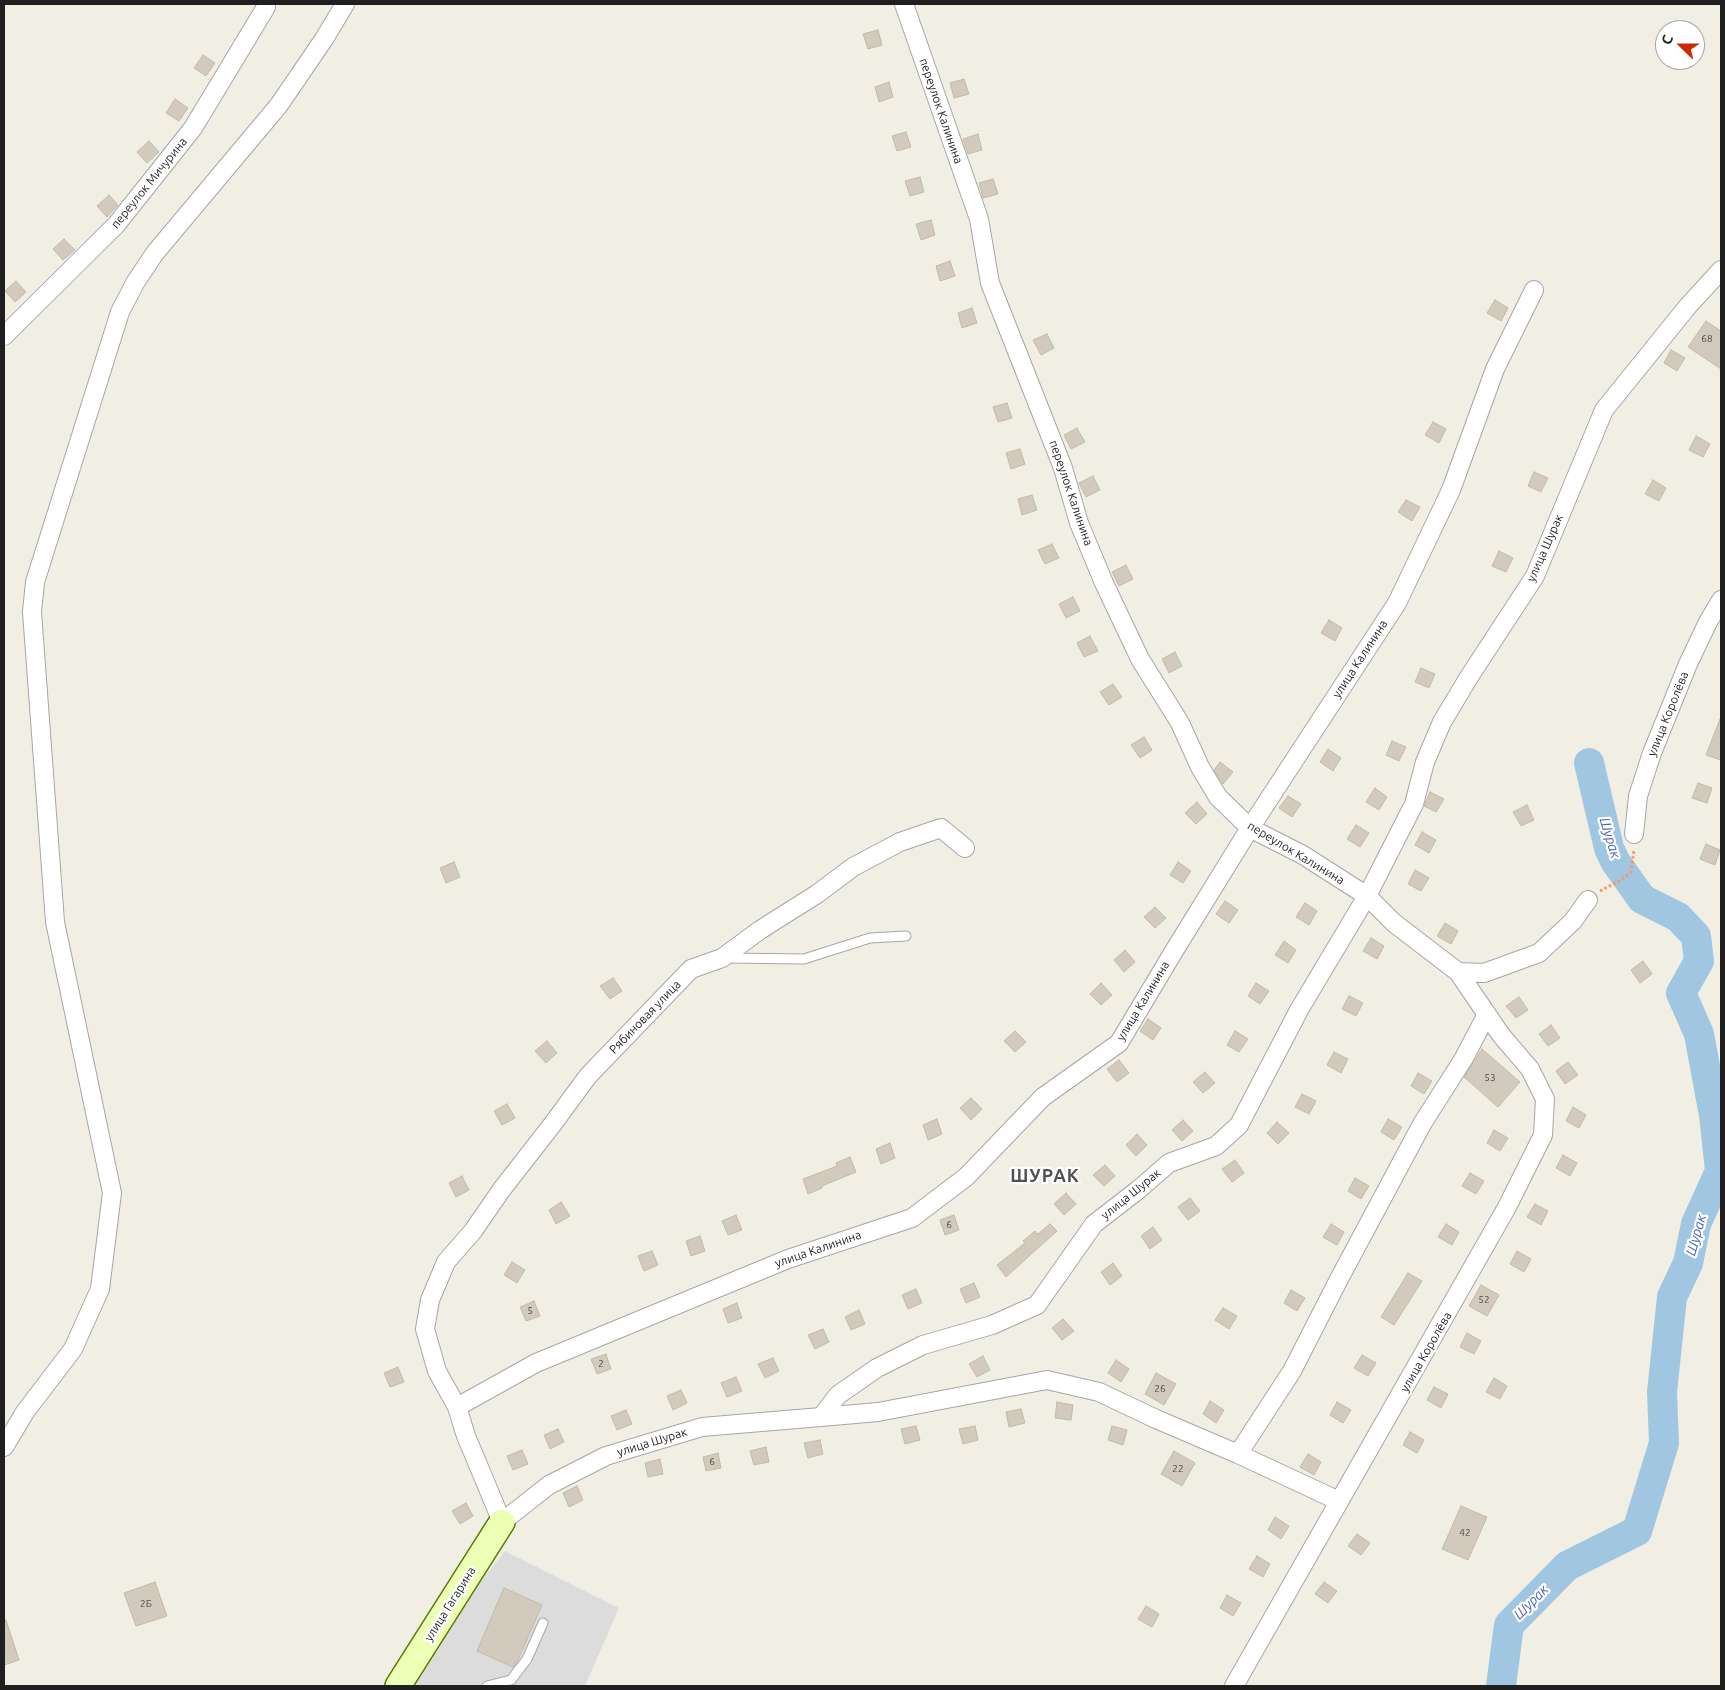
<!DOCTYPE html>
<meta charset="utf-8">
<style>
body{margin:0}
#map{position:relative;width:1725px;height:1690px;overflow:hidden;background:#f1efe4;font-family:Ubuntu,sans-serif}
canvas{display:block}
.frame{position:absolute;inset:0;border:5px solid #1f1f1f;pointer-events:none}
.north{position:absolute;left:1655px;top:20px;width:50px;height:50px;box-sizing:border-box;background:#fff;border:1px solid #a5a5a5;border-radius:50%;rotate:292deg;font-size:14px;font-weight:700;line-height:20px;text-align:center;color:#1f1f1f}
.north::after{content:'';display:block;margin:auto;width:18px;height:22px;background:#ce2800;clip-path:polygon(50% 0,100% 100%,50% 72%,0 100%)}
</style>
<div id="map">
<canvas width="1725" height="1690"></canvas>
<div class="frame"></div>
<div class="north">С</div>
</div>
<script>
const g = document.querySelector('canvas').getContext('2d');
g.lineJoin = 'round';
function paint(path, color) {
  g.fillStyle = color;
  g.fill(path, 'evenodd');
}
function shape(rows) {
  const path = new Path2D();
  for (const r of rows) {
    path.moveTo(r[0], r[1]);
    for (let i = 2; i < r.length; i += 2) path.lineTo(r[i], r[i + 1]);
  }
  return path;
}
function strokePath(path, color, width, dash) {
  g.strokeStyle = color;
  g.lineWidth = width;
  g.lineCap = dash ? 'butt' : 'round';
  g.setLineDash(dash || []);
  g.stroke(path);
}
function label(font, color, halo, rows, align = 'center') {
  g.font = font + ' Ubuntu,sans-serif';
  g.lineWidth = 4.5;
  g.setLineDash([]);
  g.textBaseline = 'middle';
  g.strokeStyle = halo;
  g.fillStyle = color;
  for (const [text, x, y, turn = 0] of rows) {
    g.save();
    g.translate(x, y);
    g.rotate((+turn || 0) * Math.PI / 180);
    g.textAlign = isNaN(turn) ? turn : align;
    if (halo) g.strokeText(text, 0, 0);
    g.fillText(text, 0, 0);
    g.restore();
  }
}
paint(shape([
 [505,1551,619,1608,585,1686,415,1686,481,1581]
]), '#dddcdc');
strokePath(shape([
 [1501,1686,1509,1625,1567,1566,1637,1531,1664,1443,1662,1392,1672,1297,1688,1263,1696,1224,1720,1171,1714,1115,1699,1034,1681,993,1699,961,1696,936,1678,917,1642,899,1615,861,1609,848,1589,763]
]), '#a1c6e2', 30);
const building = shape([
 [878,30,882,45,868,49,863,34,878,30],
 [203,55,215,63,206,76,194,68,203,55],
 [964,79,969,94,954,98,950,83,964,79],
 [889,82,893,97,879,102,875,87,889,82],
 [175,99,188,108,179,121,166,113,175,99],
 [906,132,911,147,897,151,892,136,906,132],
 [978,134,982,150,968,154,963,139,978,134],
 [149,141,159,152,147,163,137,152,149,141],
 [920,177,924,192,910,196,905,181,920,177],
 [993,179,998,194,983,198,979,183,993,179],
 [109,195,118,205,107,217,97,206,109,195],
 [931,220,935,235,921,240,916,224,931,220],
 [64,239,75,250,63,260,53,249,64,239],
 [950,261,955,276,940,281,936,266,950,261],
 [16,281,26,292,15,302,5,291,16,281],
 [1495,300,1508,308,1501,321,1487,313,1495,300],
 [972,308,977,323,962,328,958,313,972,308],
 [1706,321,1721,331,1721,369,1688,347,1706,321],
 [1047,334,1054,348,1041,355,1033,340,1047,334],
 [1671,350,1685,358,1677,371,1664,363,1671,350],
 [1007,403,1012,418,998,422,993,407,1007,403],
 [1433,422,1446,429,1439,443,1425,435,1433,422],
 [1077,428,1085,442,1071,449,1064,435,1077,428],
 [1696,436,1710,444,1703,457,1689,450,1696,436],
 [1020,449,1025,464,1011,469,1006,453,1020,449],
 [1534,472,1548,478,1541,492,1528,486,1534,472],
 [1093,476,1100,490,1086,497,1079,483,1093,476],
 [1653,480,1666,488,1659,501,1645,494,1653,480],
 [1032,495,1037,510,1022,515,1018,499,1032,495],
 [1406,500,1420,507,1412,521,1398,512,1406,500],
 [1052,544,1059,558,1045,564,1038,550,1052,544],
 [1499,551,1513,558,1506,572,1492,566,1499,551],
 [1126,565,1133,579,1119,586,1112,572,1126,565],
 [1073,597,1080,611,1066,618,1059,604,1073,597],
 [1329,620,1342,628,1335,641,1321,633,1329,620],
 [1090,636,1098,651,1084,657,1077,643,1090,636],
 [1175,652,1182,666,1169,673,1162,659,1175,652],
 [1421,668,1435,674,1429,688,1415,682,1421,668],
 [1113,684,1122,697,1109,705,1100,692,1113,684],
 [1720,719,1721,719,1721,760,1706,755,1720,719],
 [1144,737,1152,750,1140,758,1131,745,1144,737],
 [1392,741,1406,747,1399,761,1386,755,1392,741],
 [1328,749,1341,758,1333,771,1320,762,1328,749],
 [1220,762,1233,772,1223,784,1214,770,1220,762],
 [1698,783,1712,788,1707,803,1692,798,1698,783],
 [1375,788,1387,797,1379,810,1366,802,1375,788],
 [1430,792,1444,799,1436,812,1424,806,1430,792],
 [1288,796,1301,804,1292,817,1279,808,1288,796],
 [1197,802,1207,814,1196,824,1185,813,1197,802],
 [1527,805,1534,820,1521,826,1513,812,1527,805],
 [1356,825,1369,833,1360,847,1347,839,1356,825],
 [1422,832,1436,840,1429,853,1415,845,1422,832],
 [1706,844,1720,850,1715,865,1700,859,1706,844],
 [454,862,460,877,446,883,440,868,454,862],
 [1178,862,1191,871,1183,883,1170,875,1178,862],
 [1415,870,1429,878,1421,891,1408,884,1415,870],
 [1225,901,1238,910,1229,923,1216,914,1225,901],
 [1305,903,1317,911,1309,925,1296,917,1305,903],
 [1155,907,1166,918,1155,928,1144,917,1155,907],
 [1445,923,1458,931,1451,944,1437,936,1445,923],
 [1371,938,1384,946,1377,959,1363,951,1371,938],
 [1284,941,1296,950,1288,963,1275,955,1284,941],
 [1125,950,1135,962,1124,972,1114,960,1125,950],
 [1643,961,1652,974,1640,983,1631,970,1643,961],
 [613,978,622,991,610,999,600,986,613,978],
 [1101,983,1112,995,1101,1005,1090,994,1101,983],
 [1256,983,1269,991,1260,1004,1248,996,1256,983],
 [1349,996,1363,1003,1356,1016,1342,1009,1349,996],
 [1519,997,1528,1010,1516,1018,1506,1006,1519,997],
 [1148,1019,1161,1028,1153,1040,1140,1031,1148,1019],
 [1551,1025,1560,1038,1548,1046,1539,1034,1551,1025],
 [1015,1031,1026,1042,1015,1052,1004,1041,1015,1031],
 [1235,1031,1248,1039,1239,1052,1227,1045,1235,1031],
 [547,1041,557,1053,546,1063,535,1051,547,1041],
 [1482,1049,1520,1082,1498,1107,1464,1077,1482,1049],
 [1334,1052,1348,1059,1341,1073,1327,1065,1334,1052],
 [1119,1060,1129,1073,1117,1082,1107,1069,1119,1060],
 [1568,1062,1578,1075,1565,1084,1556,1071,1568,1062],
 [1205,1072,1215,1083,1203,1093,1193,1082,1205,1072],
 [1418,1073,1432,1081,1424,1094,1411,1086,1418,1073],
 [1302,1094,1316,1101,1309,1114,1295,1107,1302,1094],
 [971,1098,982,1109,971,1120,960,1108,971,1098],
 [507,1104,515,1118,502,1125,494,1111,507,1104],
 [1573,1107,1586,1115,1579,1128,1566,1121,1573,1107],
 [937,1119,942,1134,928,1140,923,1125,937,1119],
 [1388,1119,1402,1127,1394,1140,1381,1132,1388,1119],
 [1183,1120,1193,1131,1182,1141,1172,1130,1183,1120],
 [1277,1122,1289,1133,1278,1144,1267,1133,1277,1122],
 [1494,1130,1508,1138,1500,1151,1487,1143,1494,1130],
 [1137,1134,1147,1145,1136,1156,1126,1145,1137,1134],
 [890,1143,895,1158,881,1164,876,1149,890,1143],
 [1563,1155,1577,1163,1570,1176,1556,1168,1563,1155],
 [850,1157,856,1172,822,1186,822,1188,808,1194,803,1179,837,1166,836,1163,850,1157],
 [1235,1160,1244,1173,1232,1182,1222,1169,1235,1160],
 [1105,1165,1115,1176,1104,1186,1093,1175,1105,1165],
 [1470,1173,1484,1181,1476,1194,1462,1186,1470,1173],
 [462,1176,469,1190,456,1197,449,1183,462,1176],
 [1355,1178,1369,1186,1361,1199,1348,1191,1355,1178],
 [1066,1193,1076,1204,1064,1215,1054,1204,1066,1193],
 [1190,1198,1200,1211,1188,1220,1178,1207,1190,1198],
 [561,1202,570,1216,556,1224,549,1210,561,1202],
 [1535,1204,1548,1211,1541,1225,1527,1217,1535,1204],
 [736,1215,742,1230,728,1235,722,1221,736,1215],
 [954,1215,959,1230,945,1235,940,1220,954,1215],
 [1050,1224,1057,1231,1006,1277,997,1265,1025,1243,1023,1241,1035,1231,1038,1234,1050,1224],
 [1331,1224,1344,1232,1337,1245,1323,1237,1331,1224],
 [1446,1224,1459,1232,1452,1245,1438,1237,1446,1224],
 [1153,1227,1162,1240,1150,1249,1141,1236,1153,1227],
 [700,1236,705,1251,691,1256,686,1241,700,1236],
 [652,1251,658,1265,644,1271,638,1256,652,1251],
 [1517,1251,1531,1259,1524,1272,1510,1264,1517,1251],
 [512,1262,525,1270,517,1283,504,1275,512,1262],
 [1113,1263,1122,1276,1110,1285,1101,1272,1113,1263],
 [1408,1273,1422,1281,1394,1325,1381,1317,1408,1273],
 [974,1283,980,1297,966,1303,960,1289,974,1283],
 [1481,1285,1499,1295,1487,1316,1469,1306,1481,1285],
 [916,1289,922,1303,908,1309,902,1295,916,1289],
 [1291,1290,1305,1298,1297,1311,1284,1303,1291,1290],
 [534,1301,540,1316,526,1321,520,1307,534,1301],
 [737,1303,742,1318,728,1323,723,1309,737,1303],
 [1223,1308,1237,1316,1229,1329,1215,1320,1223,1308],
 [859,1310,865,1324,851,1330,845,1317,859,1310],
 [1063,1319,1074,1331,1062,1340,1052,1328,1063,1319],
 [823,1329,829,1342,815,1349,808,1335,823,1329],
 [1467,1333,1481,1341,1474,1354,1460,1347,1467,1333],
 [606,1354,611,1369,597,1374,591,1359,606,1354],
 [1362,1355,1376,1363,1368,1376,1354,1368,1362,1355],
 [983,1356,990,1370,977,1377,969,1364,983,1356],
 [773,1358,779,1371,765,1378,758,1364,773,1358],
 [1116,1360,1129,1369,1121,1382,1108,1373,1116,1360],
 [398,1367,404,1382,390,1387,384,1373,398,1367],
 [1156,1373,1176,1384,1164,1405,1145,1394,1156,1373],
 [736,1377,742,1391,727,1397,721,1383,736,1377],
 [1494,1378,1507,1386,1500,1399,1486,1392,1494,1378],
 [1434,1387,1448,1394,1441,1408,1427,1400,1434,1387],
 [681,1390,687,1403,673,1410,667,1396,681,1390],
 [1210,1401,1224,1410,1216,1423,1203,1414,1210,1401],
 [1057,1402,1073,1405,1071,1420,1055,1418,1057,1402],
 [1337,1402,1351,1410,1343,1423,1330,1415,1337,1402],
 [1021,1409,1025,1423,1009,1427,1006,1412,1021,1409],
 [626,1410,632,1424,617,1430,611,1416,626,1410],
 [916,1426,920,1440,905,1444,901,1429,916,1426],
 [975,1426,978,1440,963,1444,959,1429,975,1426],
 [1112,1426,1127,1430,1123,1445,1108,1440,1112,1426],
 [558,1429,564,1442,550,1449,544,1435,558,1429],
 [1410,1432,1424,1440,1417,1453,1403,1445,1410,1432],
 [820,1440,823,1454,808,1458,804,1443,820,1440],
 [766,1447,769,1462,754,1465,750,1451,766,1447],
 [522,1450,528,1464,513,1470,507,1456,522,1450],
 [1174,1451,1195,1463,1182,1486,1161,1474,1174,1451],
 [718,1453,721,1468,706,1471,703,1457,718,1453],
 [1308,1454,1321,1462,1314,1475,1300,1467,1308,1454],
 [660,1459,663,1474,648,1477,645,1463,660,1459],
 [577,1486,583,1500,569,1507,563,1493,577,1486],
 [466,1503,473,1516,460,1524,452,1511,466,1503],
 [1461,1506,1487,1517,1468,1560,1442,1549,1461,1506],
 [1275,1517,1289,1526,1281,1539,1268,1530,1275,1517],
 [1357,1534,1370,1543,1361,1555,1348,1546,1357,1534],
 [1257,1556,1270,1564,1263,1577,1249,1569,1257,1556],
 [155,1582,167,1616,136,1626,124,1593,155,1582],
 [1324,1582,1337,1591,1328,1603,1315,1594,1324,1582],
 [504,1588,542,1605,517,1662,513,1667,477,1651,504,1588],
 [1227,1595,1241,1603,1233,1616,1220,1608,1227,1595],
 [1146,1606,1159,1614,1152,1627,1138,1619,1146,1606],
 [6,1620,19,1660,4,1665,4,1621,6,1620]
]);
paint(building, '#d1cabd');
strokePath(building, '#c4b9a5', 1);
const lane = shape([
 [724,958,804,959,870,938,906,936],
 [487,1686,511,1680,527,1659,543,1623]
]);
const street = shape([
 [904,4,979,219,990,283,1063,468,1079,523,1104,583,1140,659,1180,723,1200,767,1218,797,1250,828,1303,855,1367,896,1394,923,1458,972],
 [4,336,116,225,193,128,266,7],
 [1634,834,1638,796,1652,753,1688,664,1708,622,1721,600],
 [965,848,941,828,900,842,853,867,817,894,760,930,722,958,691,969,588,1076,552,1125,502,1189,473,1231,446,1262,430,1300,425,1329,437,1371,457,1407,466,1436,502,1522,549,1485,606,1456,702,1427,821,1417,838,1395,877,1368,923,1345,992,1325,1037,1305,1094,1224,1138,1190,1169,1163,1216,1146,1239,1125,1299,1010,1367,896,1414,804,1425,762,1442,722,1469,677,1535,576,1604,410,1688,306,1721,270],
 [457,1407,536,1363,788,1259,912,1218,966,1177,1043,1097,1119,1043,1174,951,1250,828,1397,603,1451,490,1495,369,1534,290],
 [821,1417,878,1412,1047,1380,1099,1392,1156,1419,1238,1454,1339,1501],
 [4,1447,25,1412,73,1349,100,1289,112,1193,55,922,32,612,35,582,120,312,135,283,155,253,279,105,324,39,345,4],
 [1238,1454,1292,1371,1338,1281,1422,1124,1464,1058,1487,1014],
 [1234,1686,1507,1207,1543,1135,1545,1099,1530,1069,1501,1035,1458,972,1484,973,1539,953,1573,921,1588,900]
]);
const secondary = shape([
 [398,1686,502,1522]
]);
strokePath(lane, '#a6a6a6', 11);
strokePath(street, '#a6a6a6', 20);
strokePath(secondary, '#567c00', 28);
strokePath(shape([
 [1600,891,1621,880,1631,872,1634,850]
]), '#ff9467', 3, [2.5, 2.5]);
strokePath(lane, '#fff', 9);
strokePath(street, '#fff', 18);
strokePath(secondary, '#ecffb4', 25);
label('10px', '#4c4a46', null, [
 ["68",1707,339],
 ["53",1490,1078],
 ["6",949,1225],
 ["52",1484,1300],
 ["5",530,1311],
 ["2",601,1364],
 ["26",1160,1389],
 ["6",712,1462],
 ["22",1178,1469],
 ["42",1465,1533],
 ["2Б",146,1604]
]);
label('12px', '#1f1f1f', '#fff', [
 ["переулок Калинина",941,111,71],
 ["переулок Мичурина",149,183,-51],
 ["переулок Калинина",1071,493,71],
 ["улица Шурак",1545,548,-66],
 ["улица Калинина",1360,659,-57],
 ["улица Королёва",1668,714,-68],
 ["переулок Калинина",1296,853,31],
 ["улица Калинина",1143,1001,-59],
 ["Рябиновая улица",645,1017,-46],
 ["улица Шурак",1131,1194,-39],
 ["улица Калинина",818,1249,-19],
 ["улица Королёва",1426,1352,-60],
 ["улица Шурак",652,1442,-17],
 ["улица Гагарина",450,1604,-58]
]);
label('italic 14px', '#4366b7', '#fff', [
 ["Шурак",1610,838,73],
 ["Шурак",1696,1235,-74],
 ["Шурак",1531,1602,-45]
]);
g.letterSpacing = '1px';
label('bold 18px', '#525252', '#fff', [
 ["ШУРАК",1045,1176]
]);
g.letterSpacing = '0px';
</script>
